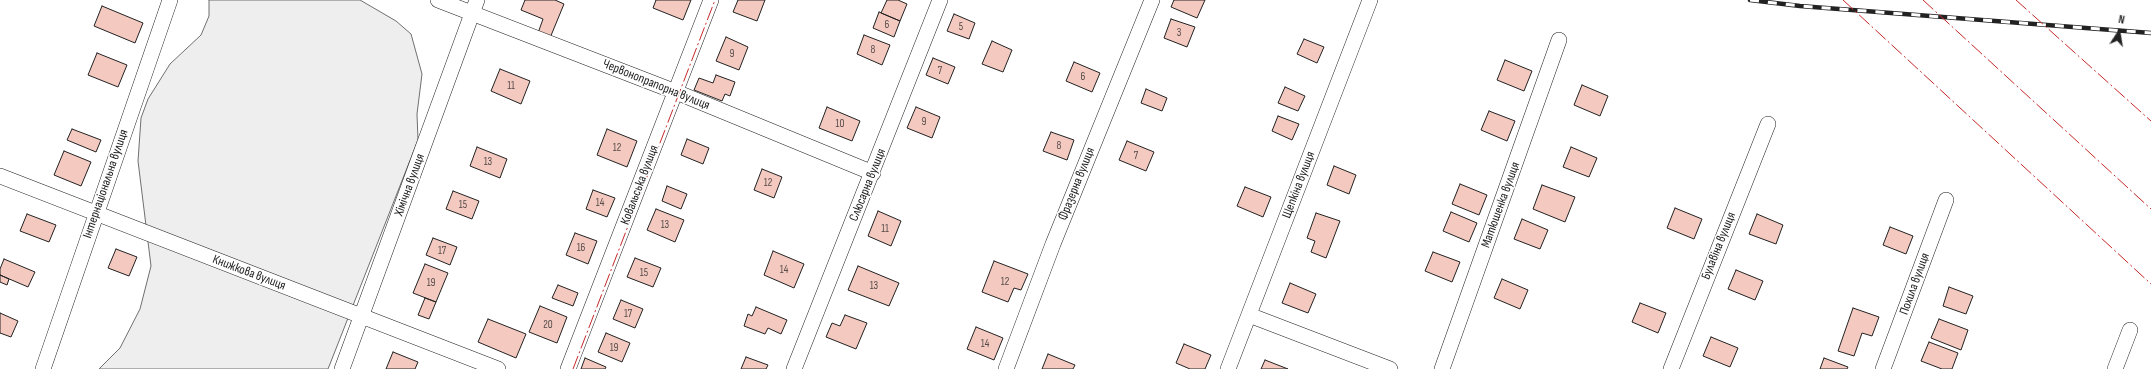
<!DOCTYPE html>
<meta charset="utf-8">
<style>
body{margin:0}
#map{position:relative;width:2151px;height:369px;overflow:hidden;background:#fff;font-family:"Sofia Sans Condensed",sans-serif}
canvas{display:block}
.north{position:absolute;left:2099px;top:12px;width:40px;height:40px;-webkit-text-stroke:3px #fff;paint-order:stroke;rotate:12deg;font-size:11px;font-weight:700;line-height:16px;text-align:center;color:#222}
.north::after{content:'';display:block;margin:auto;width:14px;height:18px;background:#222;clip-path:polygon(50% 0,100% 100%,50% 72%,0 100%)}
</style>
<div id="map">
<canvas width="2151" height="369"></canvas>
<div class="north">N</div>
</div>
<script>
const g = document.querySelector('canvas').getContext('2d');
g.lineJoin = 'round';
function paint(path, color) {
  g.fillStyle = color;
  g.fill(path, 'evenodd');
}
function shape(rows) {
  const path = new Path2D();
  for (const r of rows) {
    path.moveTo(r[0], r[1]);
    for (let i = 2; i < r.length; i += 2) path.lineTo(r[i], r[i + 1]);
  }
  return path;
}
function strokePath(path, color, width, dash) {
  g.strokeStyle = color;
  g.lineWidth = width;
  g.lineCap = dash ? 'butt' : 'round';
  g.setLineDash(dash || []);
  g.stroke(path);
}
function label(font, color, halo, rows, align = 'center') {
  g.font = font + ' "Sofia Sans Condensed",sans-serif';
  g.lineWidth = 3;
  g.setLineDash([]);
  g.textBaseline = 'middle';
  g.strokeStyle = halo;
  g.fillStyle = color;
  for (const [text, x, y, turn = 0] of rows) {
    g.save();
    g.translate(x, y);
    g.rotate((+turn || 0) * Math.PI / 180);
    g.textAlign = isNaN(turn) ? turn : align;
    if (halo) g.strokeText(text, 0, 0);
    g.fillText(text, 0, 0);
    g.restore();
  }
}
const green = shape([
 [209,0,360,0,396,21,411,34,422,74,417,114,418,140,328,369,99,369,120,348,140,309,151,266,138,161,141,118,148,99,170,64,201,35,209,16,209,0]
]);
paint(green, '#eee');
strokePath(green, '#6f6f6f', 1);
const building = shape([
 [525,0,555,0,564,4,550,38,538,33,543,19,521,10,525,0],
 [656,0,691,0,683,20,653,8,656,0],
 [738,0,765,0,757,21,733,12,738,0],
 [887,0,898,0,907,4,900,21,881,13,887,0],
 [1174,0,1205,0,1197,18,1171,7,1174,0],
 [102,6,143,23,135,43,94,26,102,6],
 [879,12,900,21,894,37,873,28,879,12],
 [954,14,975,23,969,39,947,31,954,14],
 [1171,19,1195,27,1187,47,1164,38,1171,19],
 [864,35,890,45,882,65,857,54,864,35],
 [726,37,748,47,739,70,716,61,726,37],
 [1304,39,1324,47,1317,63,1297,54,1304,39],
 [992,41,1012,50,1003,72,982,64,992,41],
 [97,53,127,65,118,87,88,75,97,53],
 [933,58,955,67,948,84,926,75,933,58],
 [1505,60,1532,71,1524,91,1497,80,1505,60],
 [1074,62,1100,73,1092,92,1066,81,1074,62],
 [500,69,530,81,521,104,491,91,500,69],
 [716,75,735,82,730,96,725,94,722,101,694,90,699,78,713,83,716,75],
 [1582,85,1608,96,1600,116,1574,105,1582,85],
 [1285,87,1305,96,1298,111,1278,103,1285,87],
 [1146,89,1167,98,1162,111,1141,103,1146,89],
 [827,107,860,121,852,141,819,128,827,107],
 [916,107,940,117,932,138,907,128,916,107],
 [1489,111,1515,121,1507,141,1481,130,1489,111],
 [1278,116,1299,124,1292,140,1272,131,1278,116],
 [72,129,101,140,96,152,67,140,72,129],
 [607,129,637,141,627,167,597,155,607,129],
 [1051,132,1074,140,1067,160,1043,151,1051,132],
 [687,139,709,148,703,164,681,155,687,139],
 [1127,141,1154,152,1146,171,1119,160,1127,141],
 [477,147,507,159,500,178,470,166,477,147],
 [1571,147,1597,158,1589,177,1563,167,1571,147],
 [64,151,91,162,81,186,54,175,64,151],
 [1334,166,1356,175,1349,194,1327,185,1334,166],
 [762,169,782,177,774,198,754,190,762,169],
 [1460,184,1487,195,1479,215,1452,204,1460,184],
 [1542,185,1575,197,1565,222,1533,209,1542,185],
 [667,186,687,194,681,209,662,201,667,186],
 [1245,187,1271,197,1263,217,1237,206,1245,187],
 [593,190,615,198,607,217,586,209,593,190],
 [453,191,479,201,472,219,446,209,453,191],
 [1675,208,1702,219,1694,239,1667,228,1675,208],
 [656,209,684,220,675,242,647,230,656,209],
 [878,211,901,221,891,246,868,236,878,211],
 [1451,212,1477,223,1469,242,1443,231,1451,212],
 [1316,213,1340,221,1326,258,1311,252,1315,241,1307,238,1316,213],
 [27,214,56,225,49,242,20,231,27,214],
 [1757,214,1783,225,1776,244,1749,234,1757,214],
 [1522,219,1548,230,1540,249,1514,239,1522,219],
 [1890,227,1913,236,1906,254,1883,245,1890,227],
 [575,233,597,241,588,264,566,255,575,233],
 [433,238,457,247,450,265,426,255,433,238],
 [116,249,137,257,129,276,108,268,116,249],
 [773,251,804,264,794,288,764,275,773,251],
 [1433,252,1460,262,1452,282,1425,271,1433,252],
 [635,258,661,268,653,287,627,277,635,258],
 [4,259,35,272,28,287,0,275,0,269,4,259],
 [994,261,1028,274,1021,290,1014,288,1008,302,982,292,994,261],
 [425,264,448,273,436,302,413,293,425,264],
 [858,266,899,283,889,306,848,290,858,266],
 [1736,270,1763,281,1755,300,1728,289,1736,270],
 [0,275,9,279,7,285,0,282,0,275],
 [1502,279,1528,290,1520,309,1494,298,1502,279],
 [1290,283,1316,294,1308,313,1282,303,1290,283],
 [558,285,578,293,573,306,552,298,558,285],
 [1949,287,1973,296,1966,314,1943,306,1949,287],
 [425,298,436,302,429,319,418,315,425,298],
 [621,300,643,309,635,328,613,319,621,300],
 [1640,303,1666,313,1658,333,1632,322,1640,303],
 [540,306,567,317,557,343,529,332,540,306],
 [756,307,787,320,781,334,768,328,765,334,744,326,748,314,752,316,756,307],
 [1853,308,1879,317,1872,336,1862,333,1854,356,1838,351,1853,308],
 [0,313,18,321,11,337,0,333,0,313],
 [845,315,867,323,856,349,826,337,832,323,840,326,845,315],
 [488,319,526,334,516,358,478,342,488,319],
 [1939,319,1968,330,1961,350,1931,338,1939,319],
 [976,327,1003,338,994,360,967,349,976,327],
 [606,333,630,343,622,362,598,352,606,333],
 [1711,337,1738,348,1730,367,1703,356,1711,337],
 [1929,342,1958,353,1952,369,1942,369,1921,361,1929,342],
 [1184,344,1211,355,1205,369,1190,369,1176,363,1184,344],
 [393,352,418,362,415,369,386,369,393,352],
 [1048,354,1075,365,1073,369,1042,369,1048,354],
 [746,357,768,365,766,369,741,369,746,357],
 [585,358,606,367,605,369,581,369,585,358],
 [1824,358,1848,367,1847,369,1820,369,1824,358],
 [1265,360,1288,369,1261,369,1265,360]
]);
paint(building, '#f3c9c0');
strokePath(building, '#222', 1);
const street = shape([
 [438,0,676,92,873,173],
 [0,176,498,369],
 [1249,315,1390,369],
 [43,369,170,0],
 [342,369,477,0],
 [568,369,711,0],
 [794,369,940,0],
 [1006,369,1053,244,1152,0],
 [1228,369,1370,0],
 [1442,369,1559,40],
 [1671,369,1768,124],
 [1883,369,1946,200],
 [2115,369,2130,330]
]);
strokePath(street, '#222', 16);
strokePath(street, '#fff', 15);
const rail = shape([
 [1750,0,1800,6,2151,33]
]);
strokePath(rail, '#222', 4.5);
strokePath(rail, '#fff', 3, [9]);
strokePath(shape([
 [1843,0,2151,284],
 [1923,0,2151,209],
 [2016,0,2151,121],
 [573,369,715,0]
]), '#c62828', 1, [14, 3, 2, 3]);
label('11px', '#564c4a', null, [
 ["6",887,25],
 ["5",961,27],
 ["3",1179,33],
 ["8",873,50],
 ["9",732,54],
 ["7",940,71],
 ["6",1083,77],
 ["11",511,86],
 ["9",924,122],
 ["10",840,124],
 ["8",1059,146],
 ["12",617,148],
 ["7",1136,156],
 ["13",488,162],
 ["12",768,183],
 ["14",600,203],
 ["15",463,205],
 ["13",665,225],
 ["11",885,229],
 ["16",581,248],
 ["17",442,251],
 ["14",784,270],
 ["15",644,273],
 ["12",1005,282],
 ["19",431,283],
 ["13",874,286],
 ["17",628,314],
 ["20",548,325],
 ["14",985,344],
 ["19",614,348]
]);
label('13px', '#222', '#fff', [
 ["Червонопрапорна вулиця",656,85,22],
 ["Інтернаціональна вулиця",106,184,-71],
 ["Фразерна вулиця",1077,184,-68],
 ["Хімічна вулиця",410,185,-70],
 ["Ковальська вулиця",640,185,-69],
 ["Слюсарна вулиця",868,185,-68],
 ["Щепкіна вулиця",1299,185,-69],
 ["Матюшенка вулиця",1501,205,-70],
 ["Булавіна вулиця",1719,246,-68],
 ["Книжкова вулиця",249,273,21],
 ["Похила вулиця",1915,284,-70]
]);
</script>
